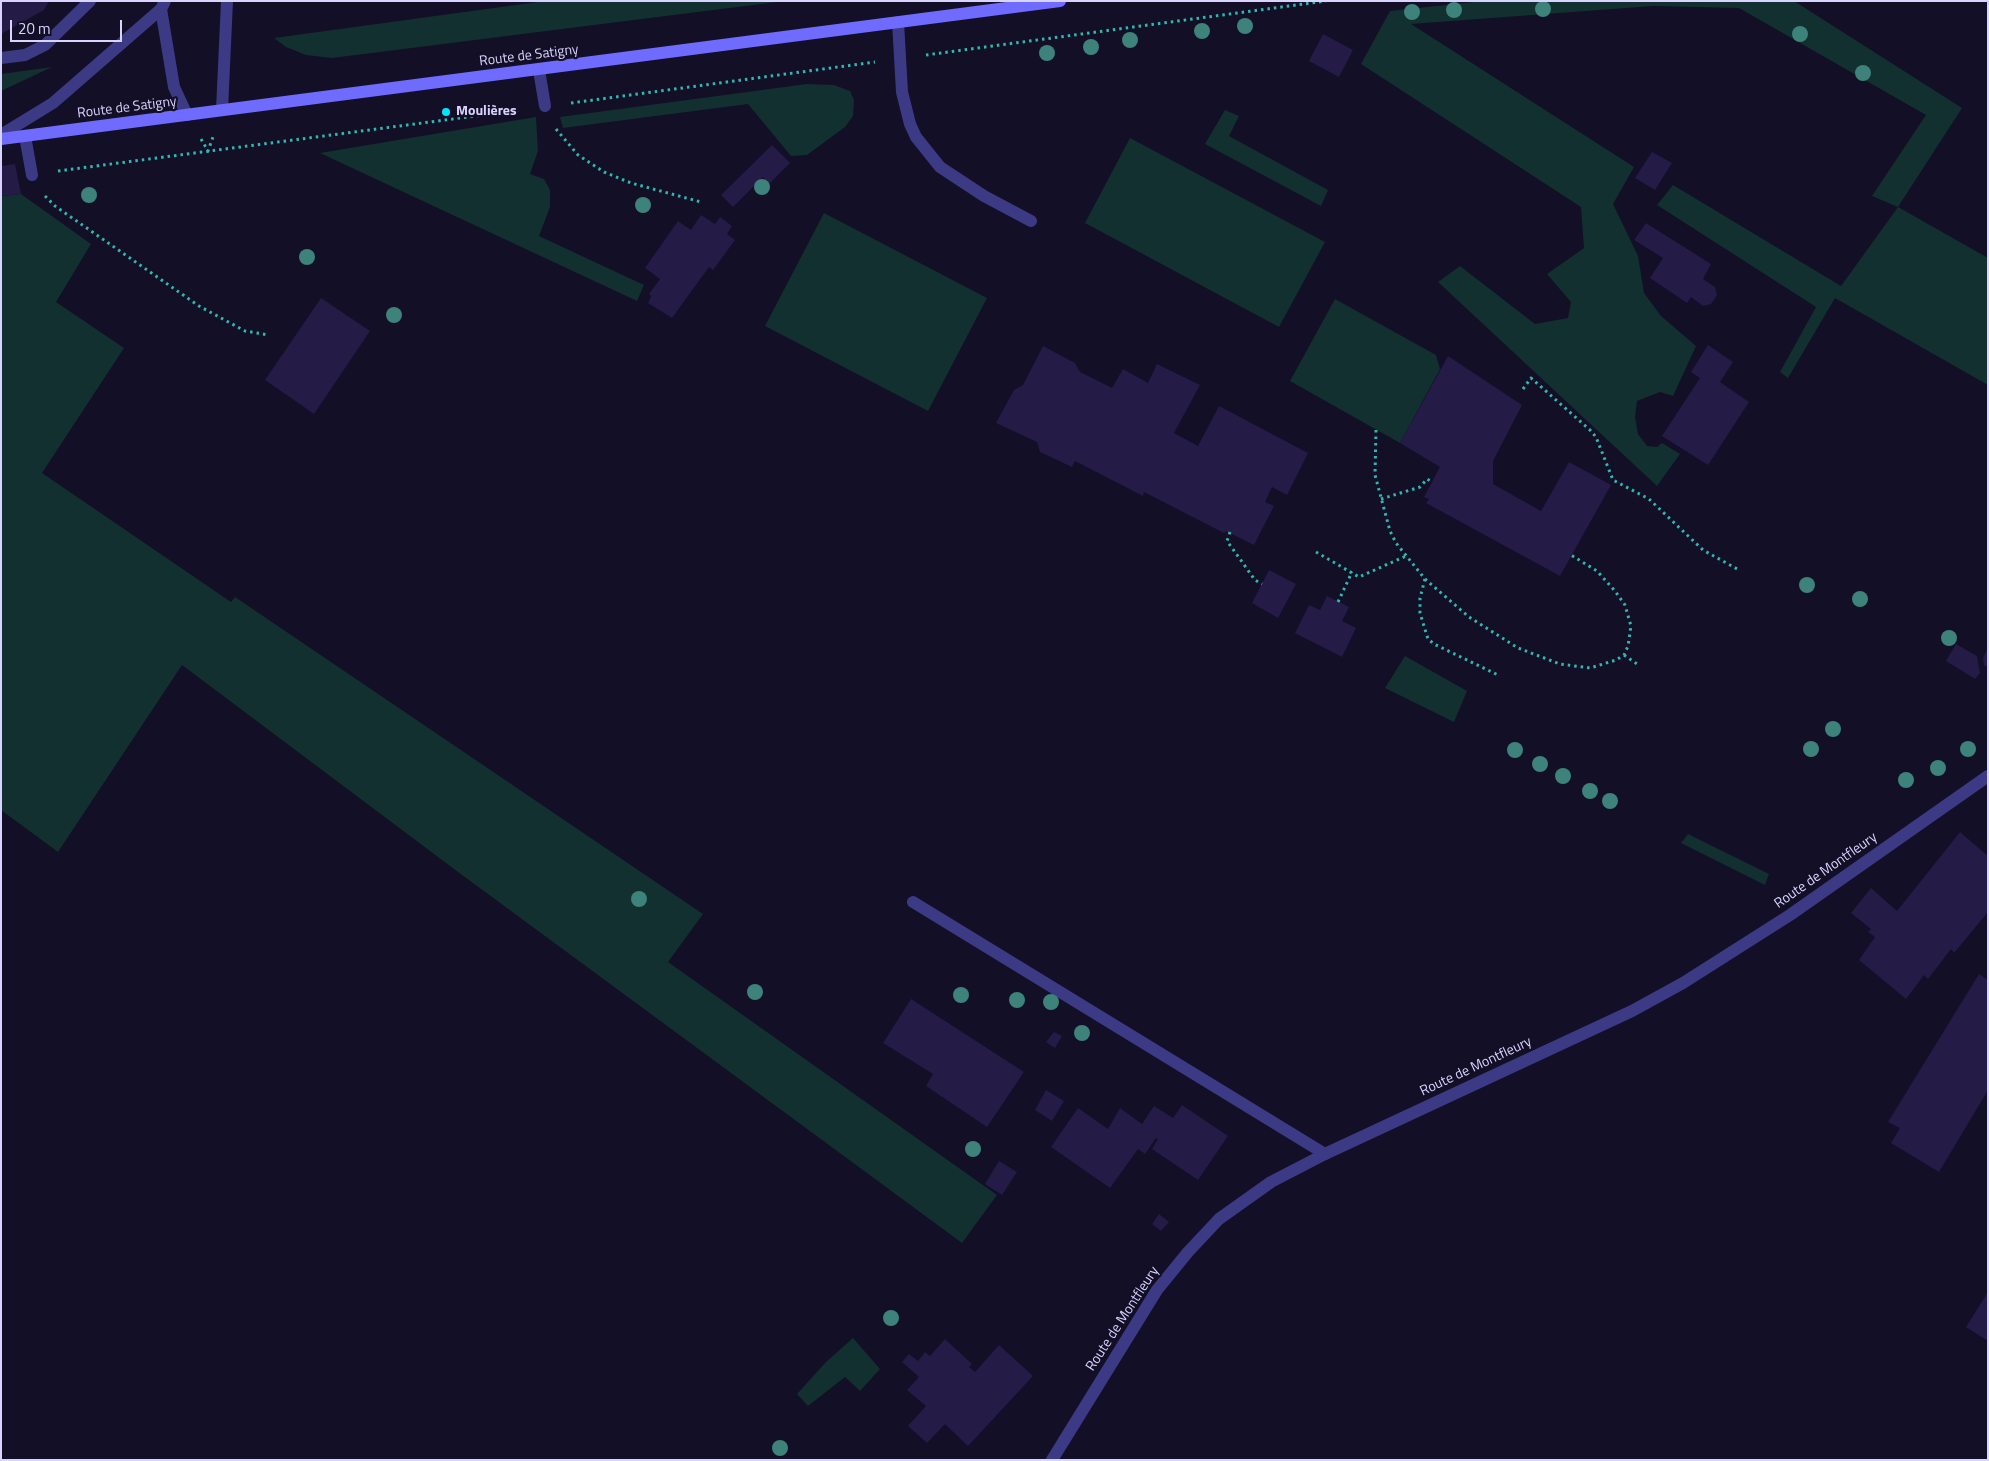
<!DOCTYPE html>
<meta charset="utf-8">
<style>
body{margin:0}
#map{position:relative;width:1989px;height:1461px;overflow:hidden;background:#130f26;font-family:"Titillium Web",sans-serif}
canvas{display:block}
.frame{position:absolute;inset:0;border:2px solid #d9d4ff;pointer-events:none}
.scale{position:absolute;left:10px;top:20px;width:112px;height:22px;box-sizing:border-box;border:2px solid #d9d4ff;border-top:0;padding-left:6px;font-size:15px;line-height:18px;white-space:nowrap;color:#d9d4ff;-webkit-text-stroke:4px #130f26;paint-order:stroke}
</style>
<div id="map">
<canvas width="1989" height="1461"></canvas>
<div class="frame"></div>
<div class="scale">20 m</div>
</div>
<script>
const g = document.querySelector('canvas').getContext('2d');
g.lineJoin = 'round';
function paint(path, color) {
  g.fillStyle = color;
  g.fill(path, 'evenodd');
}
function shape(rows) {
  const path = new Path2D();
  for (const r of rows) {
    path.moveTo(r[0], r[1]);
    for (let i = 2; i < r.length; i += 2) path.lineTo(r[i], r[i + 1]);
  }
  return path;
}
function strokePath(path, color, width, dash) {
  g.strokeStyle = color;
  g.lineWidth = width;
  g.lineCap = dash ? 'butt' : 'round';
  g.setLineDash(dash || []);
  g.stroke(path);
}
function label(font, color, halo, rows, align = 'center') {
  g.font = font + ' "Titillium Web",sans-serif';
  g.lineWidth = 4.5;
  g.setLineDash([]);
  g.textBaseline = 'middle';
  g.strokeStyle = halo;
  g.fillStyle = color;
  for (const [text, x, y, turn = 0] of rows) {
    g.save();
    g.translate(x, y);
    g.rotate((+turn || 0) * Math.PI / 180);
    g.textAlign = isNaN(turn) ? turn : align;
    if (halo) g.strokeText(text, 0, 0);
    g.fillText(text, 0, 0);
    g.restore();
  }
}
paint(shape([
 [545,1,785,1,332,58,306,55,286,47,274,38],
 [1483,1,1794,1,1962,108,1898,207,1988,258,1988,385,1835,298,1788,378,1780,372,1816,307,1657,205,1673,185,1841,286,1898,207,1872,196,1926,115,1739,8,1653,6,1411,24,1634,167,1613,204,1638,256,1644,293,1661,316,1696,346,1673,396,1660,392,1637,401,1635,417,1638,434,1647,446,1657,447,1662,443,1680,454,1657,486,1438,282,1460,266,1535,324,1568,318,1571,302,1547,274,1584,248,1581,207,1361,64,1390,11],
 [52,67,1,91,1,74],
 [807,84,834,85,850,91,854,100,853,116,845,127,807,155,791,156,748,104,563,128,560,117],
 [1225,110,1239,116,1229,136,1328,190,1321,206,1205,144],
 [536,117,538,151,530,174,544,179,550,190,550,207,539,236,644,285,637,301,320,153],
 [1130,138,1325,242,1279,327,1085,223],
 [21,194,91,244,56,302,124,348,42,473,231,602,235,597,703,914,668,962,997,1195,962,1243,458,872,182,665,58,852,1,810,1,196],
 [824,213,987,298,928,411,765,326],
 [1335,299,1436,355,1440,369,1400,443,1290,381],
 [1405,656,1467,691,1454,722,1385,688],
 [1688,834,1769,874,1765,885,1681,843],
 [853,1338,880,1369,860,1391,845,1377,808,1406,797,1394,826,1362]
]), '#12302f');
paint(shape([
 [1,1,49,1,44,10,1,34],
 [1323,34,1353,50,1339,77,1309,61],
 [772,145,790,163,769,184,763,177,733,207,721,195],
 [1652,152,1672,163,1655,190,1635,178],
 [15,164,21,194,1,196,1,166],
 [701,215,715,224,720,217,732,226,727,234,735,240,713,270,709,267,672,318,648,303,651,296,649,294,660,279,645,268,678,221,691,230],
 [1646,223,1711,264,1703,279,1715,287,1717,295,1711,304,1703,306,1691,297,1687,303,1650,278,1663,258,1634,240],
 [321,298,370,331,314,414,265,380],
 [1708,345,1733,362,1720,382,1749,402,1708,465,1662,436,1700,378,1691,372],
 [1043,346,1075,363,1080,372,1112,388,1123,369,1148,383,1157,364,1200,385,1174,433,1198,446,1219,406,1308,453,1287,495,1272,487,1265,502,1274,506,1254,545,1226,531,1224,533,1144,492,1143,496,1075,461,1072,467,1040,452,1037,442,996,423,1014,390,1023,385],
 [1448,356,1522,405,1493,461,1493,484,1541,511,1569,462,1611,485,1560,576,1426,503,1429,499,1424,497,1440,467,1400,443],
 [1269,570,1296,584,1278,618,1252,603],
 [1327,596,1349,607,1342,621,1356,628,1342,657,1295,633,1309,605,1320,610],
 [1956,644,1977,656,1980,673,1975,679,1946,661],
 [1988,648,1988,667,1984,665,1983,658],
 [1960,832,1988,856,1988,912,1954,953,1951,949,1928,979,1924,975,1906,999,1859,960,1875,937,1868,932,1871,929,1851,913,1871,888,1897,911],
 [1979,974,1988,980,1988,1090,1939,1172,1891,1143,1900,1128,1888,1122],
 [911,999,1024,1072,987,1127,926,1086,933,1074,883,1043],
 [1054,1032,1062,1036,1055,1048,1046,1042],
 [1046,1090,1064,1101,1052,1121,1035,1110],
 [1182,1105,1228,1136,1198,1180,1152,1149,1158,1139,1156,1138,1145,1154,1138,1149,1110,1188,1051,1147,1078,1108,1108,1129,1120,1108,1142,1124,1154,1106,1173,1118],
 [999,1161,1017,1172,1002,1195,985,1184],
 [1159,1214,1169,1222,1161,1231,1152,1224],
 [1988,1292,1988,1341,1966,1327],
 [945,1339,972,1364,969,1367,975,1372,999,1345,1033,1376,968,1446,945,1424,927,1443,908,1426,926,1406,907,1390,919,1377,902,1362,909,1354,918,1361,925,1352,930,1356]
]), '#241b47');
strokePath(shape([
 [926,55,1326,1],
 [571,103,875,62],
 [556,129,578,155,604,172,631,183,701,202],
 [201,139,208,151,213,137],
 [58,171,521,110],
 [45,196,55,206,199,306,245,331,269,335],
 [1523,389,1531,378,1590,430,1596,437,1613,480,1649,499,1703,550,1739,570],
 [1376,430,1375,475,1390,531,1396,543,1425,579,1469,617,1518,648,1560,664,1590,668,1616,660,1624,655,1628,646,1631,626,1625,605,1615,591,1597,571,1571,555],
 [1381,499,1420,487,1427,479,1432,482],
 [1230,532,1227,541,1255,580,1262,584],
 [1316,552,1359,577,1406,556],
 [1425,579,1420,598,1420,613,1428,639,1434,644,1498,675],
 [1338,602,1352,572],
 [1624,655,1640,666]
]), '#2fb8b0', 3, [2.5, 4]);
strokePath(shape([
 [898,22,902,92,910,124,916,137,940,167,984,196,1031,221],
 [1,58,25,55,45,45,90,1],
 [539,70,545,106],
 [25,136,32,175],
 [913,902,1325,1154]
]), '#3d3a85', 12);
strokePath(shape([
 [161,9,174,87,187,115],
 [222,110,227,1],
 [1,135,53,103,161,9,165,1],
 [1052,1460,1157,1290,1188,1252,1219,1219,1271,1182,1325,1154,1632,1011,1683,983,1790,915,1988,776]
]), '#3d3a85', 12);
strokePath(shape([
 [1,139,1060,1]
]), '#6f6bff', 12);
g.fillStyle = '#3d827b';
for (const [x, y] of [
 [1543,9],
 [1454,10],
 [1412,12],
 [1245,26],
 [1202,31],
 [1800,34],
 [1130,40],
 [1091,47],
 [1047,53],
 [1863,73],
 [762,187],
 [89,195],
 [643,205],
 [307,257],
 [394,315],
 [1807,585],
 [1860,599],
 [1949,638],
 [1833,729],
 [1811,749],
 [1968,749],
 [1515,750],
 [1540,764],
 [1938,768],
 [1563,776],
 [1906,780],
 [1590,791],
 [1610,801],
 [639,899],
 [755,992],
 [961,995],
 [1017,1000],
 [1051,1002],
 [1082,1033],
 [973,1149],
 [891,1318],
 [780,1448]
]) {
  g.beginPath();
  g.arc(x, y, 8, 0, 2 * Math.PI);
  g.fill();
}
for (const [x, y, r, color] of [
 [446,112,5,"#00e5ff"]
]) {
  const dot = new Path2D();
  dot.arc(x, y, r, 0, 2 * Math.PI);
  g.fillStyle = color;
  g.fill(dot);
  strokePath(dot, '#130f26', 2);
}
label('14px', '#d9d4ff', '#130f26', [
 ["Route de Satigny",529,56,-7],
 ["Route de Satigny",127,108,-7],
 ["Route de Montfleury",1826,871,-35],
 ["Route de Montfleury",1476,1067,-25],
 ["Route de Montfleury",1123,1319,-57]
]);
label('bold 14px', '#d9d4ff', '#130f26', [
 ["Moulières",456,112]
], 'left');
</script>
